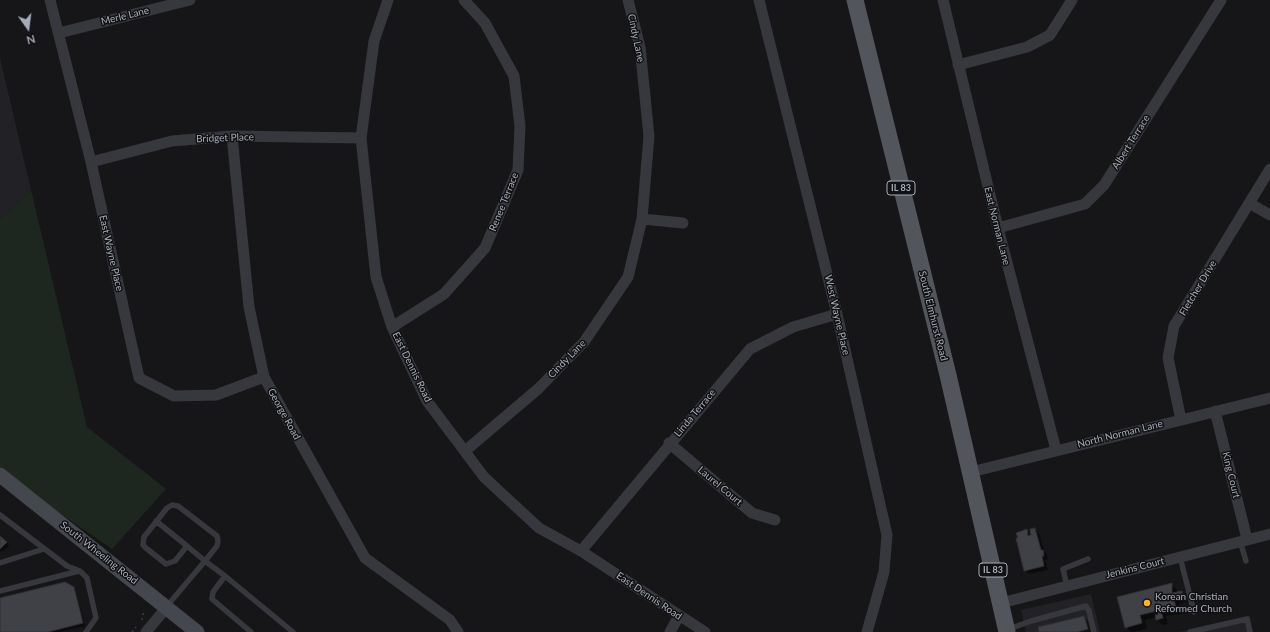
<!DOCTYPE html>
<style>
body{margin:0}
#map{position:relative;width:1270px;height:632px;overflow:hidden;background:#161618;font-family:Lato,sans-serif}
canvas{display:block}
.north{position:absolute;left:8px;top:8px;width:40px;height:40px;-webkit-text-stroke:3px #111113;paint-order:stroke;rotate:166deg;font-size:11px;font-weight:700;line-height:16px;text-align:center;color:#a7adb9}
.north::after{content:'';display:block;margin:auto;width:14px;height:18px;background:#a7adb9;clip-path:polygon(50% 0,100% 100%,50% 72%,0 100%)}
</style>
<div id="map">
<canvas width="1270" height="632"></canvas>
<div class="north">N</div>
</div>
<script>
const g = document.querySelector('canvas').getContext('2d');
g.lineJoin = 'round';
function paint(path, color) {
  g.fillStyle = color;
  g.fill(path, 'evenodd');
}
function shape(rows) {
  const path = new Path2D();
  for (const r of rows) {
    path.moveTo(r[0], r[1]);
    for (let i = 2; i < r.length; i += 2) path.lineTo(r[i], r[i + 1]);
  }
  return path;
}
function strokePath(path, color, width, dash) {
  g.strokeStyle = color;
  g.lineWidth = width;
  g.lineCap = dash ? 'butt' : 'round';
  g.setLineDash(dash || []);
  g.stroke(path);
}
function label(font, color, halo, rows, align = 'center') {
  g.font = font + ' Lato,sans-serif';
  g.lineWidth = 3;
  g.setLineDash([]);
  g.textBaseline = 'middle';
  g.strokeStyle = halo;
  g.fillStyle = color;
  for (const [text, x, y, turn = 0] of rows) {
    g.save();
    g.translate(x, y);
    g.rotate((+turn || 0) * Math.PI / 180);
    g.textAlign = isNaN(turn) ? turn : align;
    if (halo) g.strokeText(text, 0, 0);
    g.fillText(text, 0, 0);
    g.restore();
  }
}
paint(shape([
 [0,58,31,190,0,219],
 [1091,594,1100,632,1026,632,1021,610],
 [1250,616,1253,632,1179,632]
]), '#222226');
paint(shape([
 [31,190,87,427,166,489,112,549,45,503,0,467,0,219]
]), '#1e271f');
paint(shape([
 [1035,529,1039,533,1044,551,1047,555,1048,559,1045,560,1048,570,1029,574,1025,570,1026,530,1031,536],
 [0,538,9,545,5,550,0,552],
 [1171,585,1177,590,1177,593,1181,592,1187,598,1188,602,1179,604,1181,614,1166,616,1168,624,1162,625,1156,617,1145,620,1147,629,1131,632,1126,627],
 [73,588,76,591,85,626,60,632,0,632,0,599],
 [1084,617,1088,621,1091,632,1040,632]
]), '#0007');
const building = shape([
 [1035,528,1041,550,1043,550,1044,556,1042,556,1044,566,1024,571,1016,538,1018,538,1016,533,1027,529,1028,536,1031,535,1030,529,1035,528],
 [0,536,7,542,0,549,0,536],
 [65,582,74,587,83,623,48,632,0,632,0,598,65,582],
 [1172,583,1172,593,1182,591,1183,596,1174,599,1176,608,1161,611,1163,618,1156,620,1155,615,1158,615,1157,611,1140,615,1142,623,1125,628,1117,597,1172,583],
 [1084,616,1088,629,1077,632,1039,632,1038,627,1084,616]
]);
paint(building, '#404146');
strokePath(building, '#303035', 1);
strokePath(shape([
 [142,620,144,610],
 [132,632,136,627]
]), '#3d3f45', 1.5, [2, 3]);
strokePath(shape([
 [0,515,67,566,80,571,87,578,96,618,86,632],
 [156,521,187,546],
 [1240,541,1246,561],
 [1180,557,1194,612],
 [0,563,44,549],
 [225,576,213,592,212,599,251,632],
 [1067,586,1063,569,1088,559],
 [0,591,79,571],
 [167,606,205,561,217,546,218,541,217,536,178,506,172,505,167,508,144,537,143,545,146,548,166,564,175,561,187,546,205,561,225,576,293,632],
 [1009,629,1031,621,1086,606,1089,611,1094,632],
 [1190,632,1247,619,1250,632]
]), '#37383e', 5.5);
strokePath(shape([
 [50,0,91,162,139,378,174,396,216,395,264,377],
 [388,0,374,41,361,138,376,277,392,327,427,401,484,477,539,528,581,551,705,632],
 [759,0,837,314,887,535,884,572,867,632],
 [943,0,998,228,1056,450],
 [59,33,190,0],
 [958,65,1027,47,1050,35,1072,0],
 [232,136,249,307,264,377,365,558,450,620,458,632],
 [91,162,172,141,232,136,361,138],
 [1249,203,1270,215],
 [642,219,683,223],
 [998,228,1085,204,1104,185,1221,0],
 [392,327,444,294,485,248,518,170,520,126,514,76,485,23,464,0],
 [1215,411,1247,539],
 [1181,420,1168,358,1174,326,1270,169],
 [669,443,752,513,775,520],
 [465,451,538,389,584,342,628,277,642,219,649,136,640,47,628,0],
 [971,472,1270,398],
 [581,551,750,349,793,327,837,314],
 [1001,603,1270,534],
 [146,632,167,607],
 [670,632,679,616]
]), '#37383e', 11);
strokePath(shape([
 [0,475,197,632]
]), '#45474e', 15);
strokePath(shape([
 [855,0,948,375,1007,632]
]), '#53555d', 17);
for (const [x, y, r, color] of [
 [1147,603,4,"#ffb328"]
]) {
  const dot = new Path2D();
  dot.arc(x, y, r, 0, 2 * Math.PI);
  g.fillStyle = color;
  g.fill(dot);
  strokePath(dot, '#111113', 1.5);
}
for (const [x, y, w] of [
 [901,188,28],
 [993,570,28]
]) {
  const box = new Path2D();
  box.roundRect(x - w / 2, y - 7, w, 14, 3);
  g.fillStyle = '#111113';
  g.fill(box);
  strokePath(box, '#a7adb9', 1);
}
label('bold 9px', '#a7adb9', null, [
 ["IL 83",901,188],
 ["IL 83",993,570]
]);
label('10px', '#a7adb9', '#111113', [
 ["Merle Lane",125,16,-14],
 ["Cindy Lane",636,38,78],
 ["Bridget Place",225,138,-2],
 ["Albert Terrace",1131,142,-58],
 ["Renee Terrace",504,202,-68],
 ["East Norman Lane",997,226,76],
 ["East Wayne Place",111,253,77],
 ["Fletcher Drive",1198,288,-59],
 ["West Wayne Place",837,315,77],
 ["South Elmhurst Road",933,316,76],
 ["Cindy Lane",567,359,-46],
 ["East Dennis Road",412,367,64],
 ["Linda Terrace",695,413,-50],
 ["George Road",284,414,61],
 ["North Norman Lane",1120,434,-14],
 ["King Court",1231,475,76],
 ["Laurel Court",720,486,40],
 ["South Wheeling Road",99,553,38],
 ["Jenkins Court",1135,568,-14],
 ["East Dennis Road",649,596,34]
]);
label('10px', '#a7adb9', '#111113', [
 ["Korean Christian",1155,597],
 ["Reformed Church",1155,609]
], 'left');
</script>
